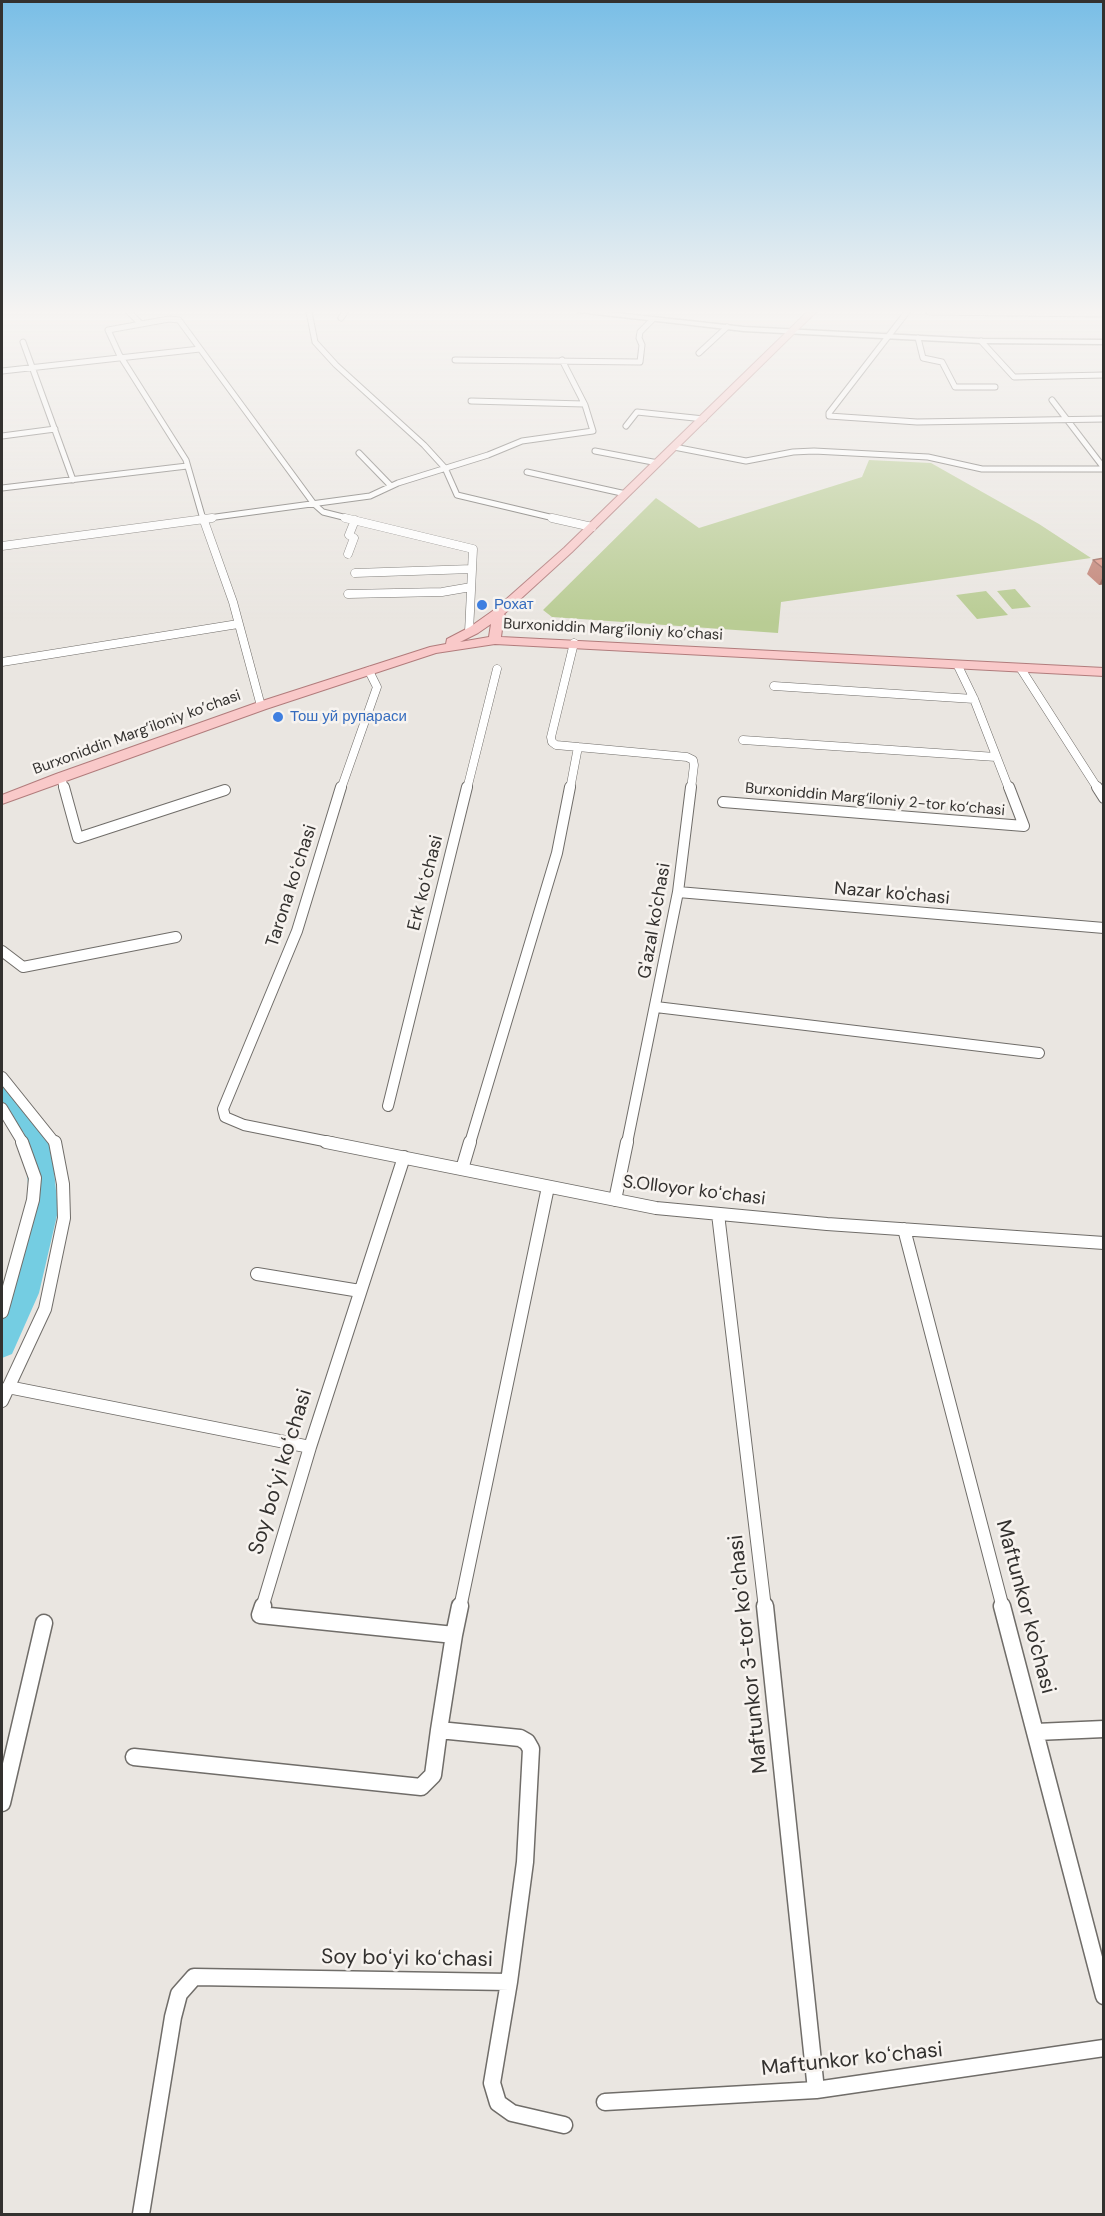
<!DOCTYPE html>
<meta charset="utf-8">
<style>
body{margin:0}
#map{position:relative;width:1105px;height:2216px;overflow:hidden;background:#eae6e1;font-family:"DM Sans",sans-serif}
canvas{display:block}
.frame{position:absolute;inset:0;border:3px solid #33312f;pointer-events:none}
</style>
<div id="map">
<canvas width="1105" height="2216"></canvas>
<div class="frame"></div>
</div>
<script>
const g = document.querySelector('canvas').getContext('2d');
g.lineJoin = 'round';
function paint(path, color) {
  g.fillStyle = color;
  g.fill(path, 'evenodd');
}
function shape(rows) {
  const path = new Path2D();
  for (const r of rows) {
    path.moveTo(r[0], r[1]);
    for (let i = 2; i < r.length; i += 2) path.lineTo(r[i], r[i + 1]);
  }
  return path;
}
function strokePath(path, color, width, dash) {
  g.strokeStyle = color;
  g.lineWidth = width;
  g.lineCap = dash ? 'butt' : 'round';
  g.setLineDash(dash || []);
  g.stroke(path);
}
function label(font, color, halo, rows, align = 'center') {
  g.font = font + ' "DM Sans",sans-serif';
  g.lineWidth = 5;
  g.setLineDash([]);
  g.textBaseline = 'middle';
  g.strokeStyle = halo;
  g.fillStyle = color;
  for (const [text, x, y, turn = 0] of rows) {
    g.save();
    g.translate(x, y);
    g.rotate((+turn || 0) * Math.PI / 180);
    g.textAlign = isNaN(turn) ? turn : align;
    if (halo) g.strokeText(text, 0, 0);
    g.fillText(text, 0, 0);
    g.restore();
  }
}
paint(shape([
 [869,460,931,463,1039,524,1091,558,781,602,778,633,552,617,543,610,656,498,699,528,862,477],
 [1015,589,1031,607,1012,609,997,591],
 [986,591,1008,615,977,619,956,595]
]), '#b9cc94');
paint(shape([
 [2,1082,11,1085,46,1123,50,1130,58,1211,39,1293,12,1354,2,1358,2,1313,11,1293,30,1211,24,1133,2,1108,2,1082]
]), '#74cde2');
const streetFar4 = shape([
 [129,312,141,324],
 [309,312,315,342,336,365,424,445,445,468,457,495,558,519],
 [907,312,829,413,829,416,917,422,1104,419],
 [929,312,1104,314],
 [341,318,345,312],
 [918,338,923,358,942,362,955,387,995,387],
 [981,341,1014,377,1104,375],
 [23,342,73,480],
 [699,353,727,327],
 [455,360,640,362,642,345,639,338,640,332,652,320],
 [2,371,200,349],
 [1052,400,1104,468],
 [471,401,584,404],
 [626,426,637,412,704,419],
 [2,436,55,429],
 [674,447,746,461,793,452,814,451,928,457,982,469,1104,469],
 [595,451,658,463],
 [359,453,391,486],
 [527,472,626,494],
 [2,488,187,466],
 [201,519,370,496,398,483,488,455,522,441,593,431,585,405,562,360],
 [203,519,186,460,119,354,108,330,169,319,179,320,314,504,323,512,351,519]
]);
const streetFar3 = shape([
 [203,518,233,602,261,706],
 [345,518,473,549,469,632],
 [552,518,592,527],
 [2,546,212,518],
 [348,554,354,538,349,535,355,520],
 [355,573,472,569],
 [348,594,442,592,471,587],
 [574,643,551,737,552,742,556,745,687,757,693,760,694,765,691,789],
 [2,662,238,624],
 [958,666,974,699,1009,789],
 [1021,669,1098,789],
 [774,686,974,699],
 [743,740,996,757],
 [61,777,64,789],
 [341,789,377,687,369,671],
 [467,789,497,669],
 [570,789,578,747]
]);
const streetFar2 = shape([
 [64,787,78,838,225,790],
 [1097,787,1104,798],
 [723,802,1024,826,1009,787],
 [678,892,1104,928],
 [2,951,23,967,176,937],
 [656,1007,1039,1053],
 [2,1077,55,1143],
 [388,1106,467,787],
 [2,1108,23,1143],
 [334,1143,244,1125,225,1117,223,1109,297,931,341,787],
 [470,1143,557,853,570,787],
 [627,1143,678,892,691,787]
]);
const streetFar1 = shape([
 [326,1142,656,1208,827,1224,1104,1243],
 [462,1169,470,1142],
 [615,1200,627,1142],
 [718,1214,765,1608],
 [904,1229,1003,1608],
 [257,1274,360,1291],
 [2,1312,33,1200,35,1178,22,1142],
 [8,1387,310,1447],
 [2,1401,45,1309,64,1218,63,1184,55,1142],
 [262,1608,310,1447,404,1157],
 [460,1608,548,1187]
]);
const street = shape([
 [765,1606,816,2090],
 [1002,1606,1104,1996],
 [454,1635,460,1606],
 [1036,1732,1104,1729],
 [134,1757,421,1787,433,1775,439,1730],
 [2,1803,44,1623],
 [509,1982,492,2083,498,2103,512,2113,564,2125],
 [605,2102,816,2090,1104,2048],
 [141,2214,173,2017,179,1994,194,1977,509,1982,525,1862,531,1749,527,1742,520,1738,439,1730,454,1635,260,1615,263,1606]
]);
const secondary = shape([
 [578,312,607,312,744,327,981,339,1104,340,1104,344,981,343,744,331,578,312]
]);
const primary = shape([
 [807,312,816,312,572,552,504,614,508,619,503,622,501,637,1104,668,1104,676,495,644,436,653,266,709,2,804,2,795,56,774,256,703,430,647,446,644,447,639,470,627,494,610,564,548,807,312],
 [491,624,489,637,460,642,478,633,491,624]
]);
strokePath(streetFar4, '#706d69', 7);
strokePath(streetFar3, '#706d69', 9);
strokePath(streetFar2, '#706d69', 12);
strokePath(streetFar1, '#706d69', 14);
strokePath(street, '#706d69', 19);
strokePath(secondary, '#706d69', 3);
strokePath(primary, '#b17c7c', 2);
strokePath(streetFar4, '#fff', 5);
strokePath(streetFar3, '#fff', 8);
strokePath(streetFar2, '#fff', 10);
strokePath(streetFar1, '#fff', 12);
strokePath(street, '#fff', 16);
paint(secondary, '#fff');
paint(primary, '#f9c9c9');
paint(shape([
 [1104,558,1104,584,1099,585,1087,574,1093,560]
]), '#c28477');
paint(shape([
 [1104,574,1104,584,1099,585]
]), '#9e6b61');
const building = shape([
 [1104,558,1104,569,1093,560,1104,558]
]);
paint(building, '#e1998a');
strokePath(building, '#9e6b61', 1.5);
const sky = g.createLinearGradient(0, 0, 0, 623);
sky.addColorStop(0, '#79bee6');
sky.addColorStop(0.5, '#f6f4f2');
sky.addColorStop(1, '#f6f4f200');
g.fillStyle = sky;
g.fillRect(0, 0, 1105, 623);
for (const [x, y, r, color] of [
 [482,605,6,"#3f7fe0"],
 [278,717,6,"#3f7fe0"]
]) {
  const dot = new Path2D();
  dot.arc(x, y, r, 0, 2 * Math.PI);
  g.fillStyle = color;
  g.fill(dot);
  strokePath(dot, '#f7f3ef', 2);
}
label('15px', '#366cbe', '#f7f3ef', [
 ["Рохат",494,605],
 ["Тош уй рупараси",290,717]
], 'left');
label('15px', '#33312f', '#f7f3ef', [
 ["Burxoniddin Marg’iloniy ko’chasi",613,630,3],
 ["Burxoniddin Marg’iloniy ko’chasi",137,733,-20],
 ["Burxoniddin Marg‘iloniy 2-tor ko‘chasi",875,800,5]
]);
label('18px', '#33312f', '#f7f3ef', [
 ["Erk koʻchasi",426,883,-76],
 ["Tarona koʻchasi",292,886,-72],
 ["Nazar ko'chasi",892,894,5],
 ["G'azal ko'chasi",655,921,-80],
 ["S.Olloyor koʻchasi",694,1191,7]
]);
label('21px', '#33312f', '#f7f3ef', [
 ["Soy boʻyi koʻchasi",281,1472,-73],
 ["Maftunkor ko'chasi",1025,1607,75],
 ["Maftunkor 3-tor koʼchasi",749,1654,-96],
 ["Soy boʻyi koʻchasi",407,1959,1],
 ["Maftunkor koʻchasi",852,2060,-6]
]);
</script>
